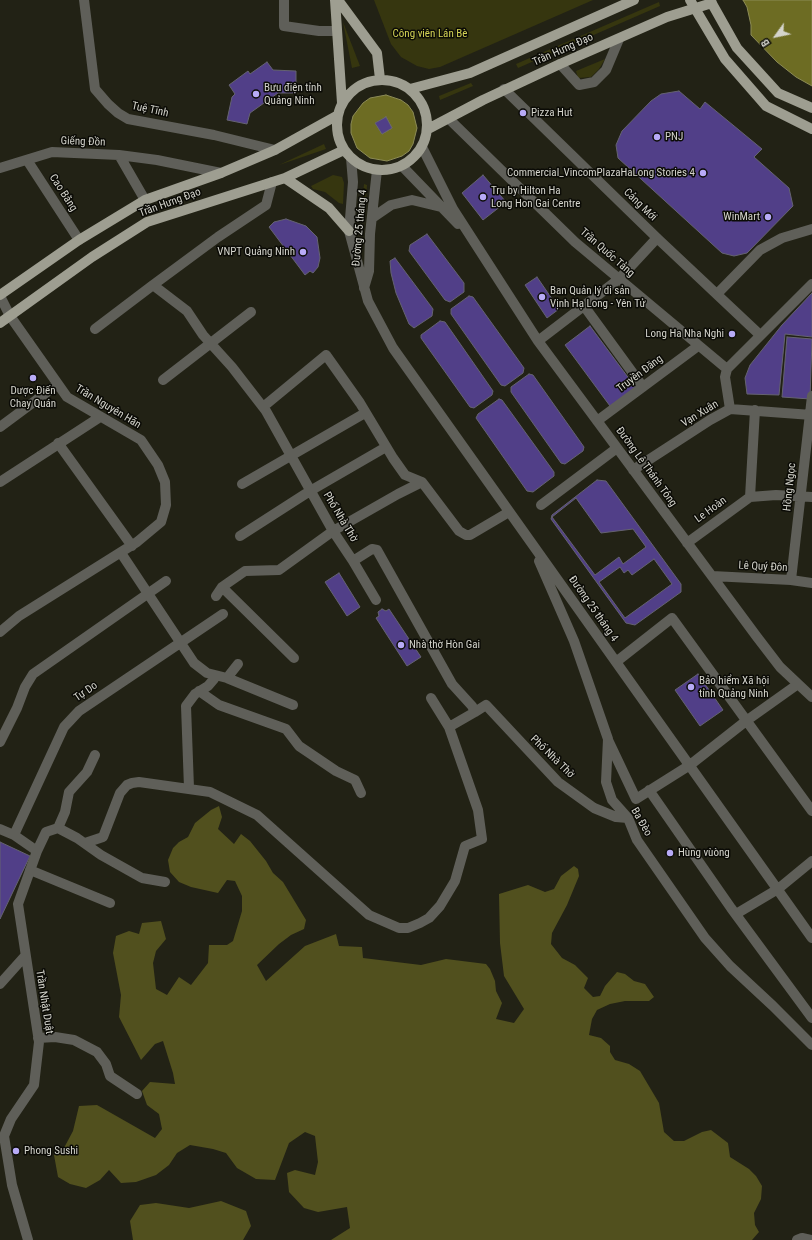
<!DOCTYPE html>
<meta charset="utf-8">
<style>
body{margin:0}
#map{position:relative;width:812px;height:1240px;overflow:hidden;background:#222215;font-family:"Roboto Condensed",sans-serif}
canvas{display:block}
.north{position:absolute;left:756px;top:16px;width:40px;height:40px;-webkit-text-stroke:3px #0b0b06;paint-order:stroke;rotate:237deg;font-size:11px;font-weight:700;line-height:16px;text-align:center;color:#d4d4cc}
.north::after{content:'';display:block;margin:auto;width:14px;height:18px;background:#d4d4cc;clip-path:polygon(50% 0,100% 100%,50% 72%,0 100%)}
</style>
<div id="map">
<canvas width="812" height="1240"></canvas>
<div class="north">B</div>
</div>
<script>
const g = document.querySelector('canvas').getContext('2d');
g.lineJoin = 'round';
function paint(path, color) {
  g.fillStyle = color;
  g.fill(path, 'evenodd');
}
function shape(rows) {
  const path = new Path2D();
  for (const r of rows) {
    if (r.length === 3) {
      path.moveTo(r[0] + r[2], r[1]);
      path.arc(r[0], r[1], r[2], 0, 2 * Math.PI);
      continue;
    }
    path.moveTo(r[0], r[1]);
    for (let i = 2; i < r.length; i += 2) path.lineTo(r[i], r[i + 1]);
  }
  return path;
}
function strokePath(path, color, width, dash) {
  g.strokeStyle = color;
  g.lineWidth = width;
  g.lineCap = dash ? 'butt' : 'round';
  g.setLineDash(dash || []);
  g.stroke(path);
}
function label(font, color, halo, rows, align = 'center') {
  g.font = font + ' "Roboto Condensed",sans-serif';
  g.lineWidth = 3;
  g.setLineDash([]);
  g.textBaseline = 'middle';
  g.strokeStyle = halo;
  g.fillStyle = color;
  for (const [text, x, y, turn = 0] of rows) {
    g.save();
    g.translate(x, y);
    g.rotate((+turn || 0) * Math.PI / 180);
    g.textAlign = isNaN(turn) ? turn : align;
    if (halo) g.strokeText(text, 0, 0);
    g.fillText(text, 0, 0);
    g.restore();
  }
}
paint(shape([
 [374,0,593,0,440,67,429,69,417,66,401,57,391,44],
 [659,2,660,6,518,68,516,64],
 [343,22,360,66,352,68],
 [605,59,599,69,591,77,578,78,576,71],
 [471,83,473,86,440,100,439,96],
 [324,144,326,149,279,165],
 [333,175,342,177,344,183,343,204,339,203,325,192,313,189,311,186],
 [364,184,367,185,365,214,361,214]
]), '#36360f');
paint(shape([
 [219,806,222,817,218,829,234,844,241,834,250,841,266,861,273,873,283,882,306,920,304,929,291,935,279,944,257,965,266,981,305,946,336,934,339,946,362,947,363,958,421,965,446,959,486,964,490,969,495,981,496,991,502,1003,496,1019,514,1023,524,1009,504,976,500,943,499,894,528,885,545,892,554,889,561,876,574,866,578,869,579,876,567,905,552,933,551,944,562,958,575,965,588,978,584,988,593,997,600,996,605,986,617,972,625,974,634,981,645,984,654,997,649,1001,625,1001,610,1004,597,1010,592,1019,589,1035,601,1038,610,1046,610,1052,615,1060,629,1064,640,1071,659,1103,664,1132,674,1141,684,1141,702,1132,711,1130,728,1143,730,1157,749,1169,756,1176,762,1186,761,1199,754,1213,755,1225,759,1232,752,1240,331,1240,350,1228,347,1207,318,1212,304,1208,289,1192,287,1173,295,1170,315,1175,318,1162,315,1136,305,1132,289,1143,275,1180,256,1179,237,1168,226,1153,213,1149,190,1145,177,1153,169,1165,156,1175,136,1182,121,1183,109,1170,100,1180,86,1188,70,1184,58,1177,54,1155,65,1146,73,1131,79,1106,97,1105,155,1138,162,1129,159,1114,147,1105,142,1091,150,1082,175,1084,173,1073,163,1041,155,1044,141,1060,119,1017,121,995,113,953,116,936,129,931,139,934,142,923,161,921,166,939,156,951,153,963,156,989,167,995,179,977,191,985,208,963,209,945,227,945,233,941,242,911,242,896,235,881,227,880,218,893,191,887,179,882,170,872,168,860,173,848,179,842,188,837,195,823,211,810],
 [221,1201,246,1211,251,1226,243,1240,133,1240,130,1221,140,1205,156,1203,189,1208]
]), '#51501e');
const water = shape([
 [743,0,812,0,812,86,796,77,777,62,751,35,751,25,747,7,743,0],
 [386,95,401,100,408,105,413,112,417,128,413,144,409,151,402,156,387,161,370,158,357,148,351,133,351,124,353,116,363,103,370,98,386,95],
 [386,117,392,128,382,134,376,124,386,117]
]);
paint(water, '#6d6c23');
strokePath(water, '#8c8b56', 1);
const building = shape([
 [267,62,273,70,296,71,296,93,278,93,250,113,247,124,227,120,232,97,235,94,229,85,248,71,250,74,267,62],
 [679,91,700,109,705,102,762,149,754,157,789,188,793,206,747,253,734,256,722,253,618,158,616,145,622,131,651,101,661,94,679,91],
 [386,117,392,128,382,134,375,123,386,117],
 [483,175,506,202,483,220,462,193,483,175],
 [286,219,306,226,317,237,320,258,318,267,313,273,310,271,305,275,269,227,274,222,286,219],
 [427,234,464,283,464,292,450,302,445,300,409,251,410,245,427,234],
 [395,258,433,309,432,316,414,328,409,324,396,293,391,273,390,261,395,258],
 [537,277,559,309,547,318,525,285,537,277],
 [812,293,812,337,785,334,779,395,747,394,745,378,750,365,782,325,812,293],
 [469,296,473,297,524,368,523,373,505,386,501,385,451,314,451,309,469,296],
 [440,321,445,322,493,391,492,395,474,408,470,407,421,338,421,335,440,321],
 [590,326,636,388,610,406,565,345,590,326],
 [787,337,812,339,810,399,782,397,787,337],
 [529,374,533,375,584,447,583,451,565,464,561,463,511,392,511,387,529,374],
 [499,399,502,400,554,472,554,476,533,492,527,491,476,418,478,414,499,399],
 [597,480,606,481,681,584,681,592,635,625,626,623,551,519,552,515,597,480],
 [576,498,601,533,633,529,646,547,623,564,619,557,595,575,552,517,576,498],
 [654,559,672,584,625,618,599,582,620,567,624,573,628,570,632,575,654,559],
 [339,573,360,607,347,616,325,582,339,573],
 [382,609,386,611,389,609,421,657,407,666,376,618,379,616,378,612,382,609],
 [698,674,723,710,700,726,675,690,698,674],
 [0,842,30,856,0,919,0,842]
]);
paint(building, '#513f88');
strokePath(building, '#656371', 1);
strokePath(shape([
 [84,0,95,89,108,104,118,113,128,119,214,135,275,150],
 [284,0,284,26,319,31,337,31],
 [560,64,579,85,594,82,606,70,619,39],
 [504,89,657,238,760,335],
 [449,119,575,242,727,369,725,377,730,409],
 [422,147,453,209,538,341,757,637,780,667,812,697],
 [119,155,145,200],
 [351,158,353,182,349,231,368,301,393,348,812,938],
 [27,160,79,240],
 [402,166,458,224],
 [0,168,52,152,119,155,157,160,221,173],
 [272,182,266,205,218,237,153,285,187,311,203,335,232,367,266,411,333,531,353,561,372,549,377,550,452,684,472,706,475,712,486,705,558,782,594,808,616,817,628,818],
 [372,218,391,205,412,200,441,207],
 [364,288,369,271,370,234,377,170],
 [717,294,760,250,782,238,812,229],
 [0,296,10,316,67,397,141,440,158,465,165,482,166,505,161,522,137,542,19,616,0,632],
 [584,306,643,387],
 [95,329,153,285],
 [538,341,619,279,657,238],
 [727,369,812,284],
 [163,380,251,312],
 [263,407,326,355,360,403,393,458,405,475,422,482,459,531,466,535,470,535,509,512],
 [597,421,698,346],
 [0,427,58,384],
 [58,443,132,546],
 [633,470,710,420,730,409,812,415],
 [0,482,100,417],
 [242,484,365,413],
 [750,497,755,410],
 [750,497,776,495,812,497],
 [541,505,617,448],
 [240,536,310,491,386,447],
 [687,543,750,497],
 [121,553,194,663,207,673,227,678,293,705],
 [353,561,376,600],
 [539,561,574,641,608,739,606,782,612,800,628,818,637,840,705,938,730,966,773,1006,812,1045],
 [712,576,791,580,812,583],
 [791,580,812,396],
 [222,587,294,658],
 [216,596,222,587,245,571,279,570,333,531,398,494,422,482],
 [616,662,672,618,812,811],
 [227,678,238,664],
 [199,691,219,705,286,729,299,746,336,771,355,780,361,793],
 [449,727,475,712],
 [608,740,636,799,690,765,746,721,798,684],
 [0,742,17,708,25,687,33,674,166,581],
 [189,788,186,706,195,694,208,686,214,679,214,675],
 [649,790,731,908,812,1018],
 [58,828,65,812,69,792,87,772,95,755],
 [0,829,14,835,37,851,18,904,39,1042,34,1085,11,1119,4,1136,12,1185,28,1240],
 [14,835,64,727,79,711,223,614],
 [85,843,103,837,120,793,127,785,132,783,139,782,210,792,257,815,369,915,399,928,408,928,420,923,429,918,440,906,455,881,465,846,482,839,478,810,449,727,431,698],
 [37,851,46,832,58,828,77,838,101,855,142,878,165,882],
 [30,870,110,903],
 [736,914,778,889,812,861],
 [0,984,25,956],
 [38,1038,55,1037,74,1040,97,1052,106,1064,110,1076,137,1094],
 [797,1240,802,1238,811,1240]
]), '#5f5f59', 10);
strokePath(shape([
 [335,0,342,103],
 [338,0,377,53,380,79],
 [690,0,725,59,766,106,812,129],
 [710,0,737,48,778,93,812,108],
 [382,125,45],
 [410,89,470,73,634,0],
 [428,129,483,100,560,64,667,17,712,3],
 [285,178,329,208,349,231],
 [0,295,79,240,145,200,221,173,275,150,338,115],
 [0,323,92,257,147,222,285,178,344,150]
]), '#9e9e91', 10);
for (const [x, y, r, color] of [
 [256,94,4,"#b8abf7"],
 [523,113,4,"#b8abf7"],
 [657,137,4,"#b8abf7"],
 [703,173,4,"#b8abf7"],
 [483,197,4,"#b8abf7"],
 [768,217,4,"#b8abf7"],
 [303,252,4,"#b8abf7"],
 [542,297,4,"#b8abf7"],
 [732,334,4,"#b8abf7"],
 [33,378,4,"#b8abf7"],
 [401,645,4,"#b8abf7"],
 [691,687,4,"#b8abf7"],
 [670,853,4,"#b8abf7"],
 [16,1151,4,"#b8abf7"]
]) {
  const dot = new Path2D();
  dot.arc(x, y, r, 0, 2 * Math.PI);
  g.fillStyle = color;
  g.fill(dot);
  strokePath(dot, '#0b0b06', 1.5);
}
label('11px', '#d5d455', '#0b0b06', [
 ["Công viên Lán Bè",430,34]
]);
label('11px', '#d4d4cc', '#0b0b06', [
 ["Trần Hưng Đạo",563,50,-24],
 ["Tuệ Tĩnh",150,110,12],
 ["Giếng Đồn",83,142,2],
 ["Cao Bằng",63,193,57],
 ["Trần Hưng Đạo",170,203,-20],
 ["Cảng Mới",640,205,44],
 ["Đường 25 tháng 4",360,228,-85],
 ["Trần Quốc Tảng",607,253,41],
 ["Truyền Đăng",640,374,-37],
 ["Trần Nguyên Hãn",108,407,31],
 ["Vạn Xuân",700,414,-31],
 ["Đường Lê Thánh Tông",646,467,54],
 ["Hồng Ngọc",790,487,-84],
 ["Le Hoàn",711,510,-36],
 ["Phố Nhà Thờ",340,517,59],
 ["Lê Quý Đôn",763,567,3],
 ["Đường 25 tháng 4",593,609,55],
 ["Tự Do",86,692,-35],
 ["Phố Nhà Thờ",552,757,44],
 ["Ba Đèo",641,822,60],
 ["Trần Nhật Duật",44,1002,81]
]);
label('11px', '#d4d4cc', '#0b0b06', [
 ["Bưu điện tỉnh",264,88],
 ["Quảng Ninh",264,101],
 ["Pizza Hut",531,113],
 ["PNJ",665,137],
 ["Commercial_VincomPlazaHaLong Stories 4",695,173,"right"],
 ["Tru by Hilton Ha",491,191],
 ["Long Hon Gai Centre",491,204],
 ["WinMart",760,217,"right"],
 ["VNPT Quảng Ninh",295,252,"right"],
 ["Ban Quản lý di sản",550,291],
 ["Vịnh Hạ Long - Yên Tử",550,304],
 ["Long Ha Nha Nghi",724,334,"right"],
 ["Dược Điến",33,391,"center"],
 ["Chay Quán",33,404,"center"],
 ["Nhà thờ Hòn Gai",409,645],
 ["Bảo hiểm Xã hội",699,681],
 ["tỉnh Quảng Ninh",699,694],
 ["Hùng vùòng",678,853],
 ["Phong Sushi",24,1151]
], 'left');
</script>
